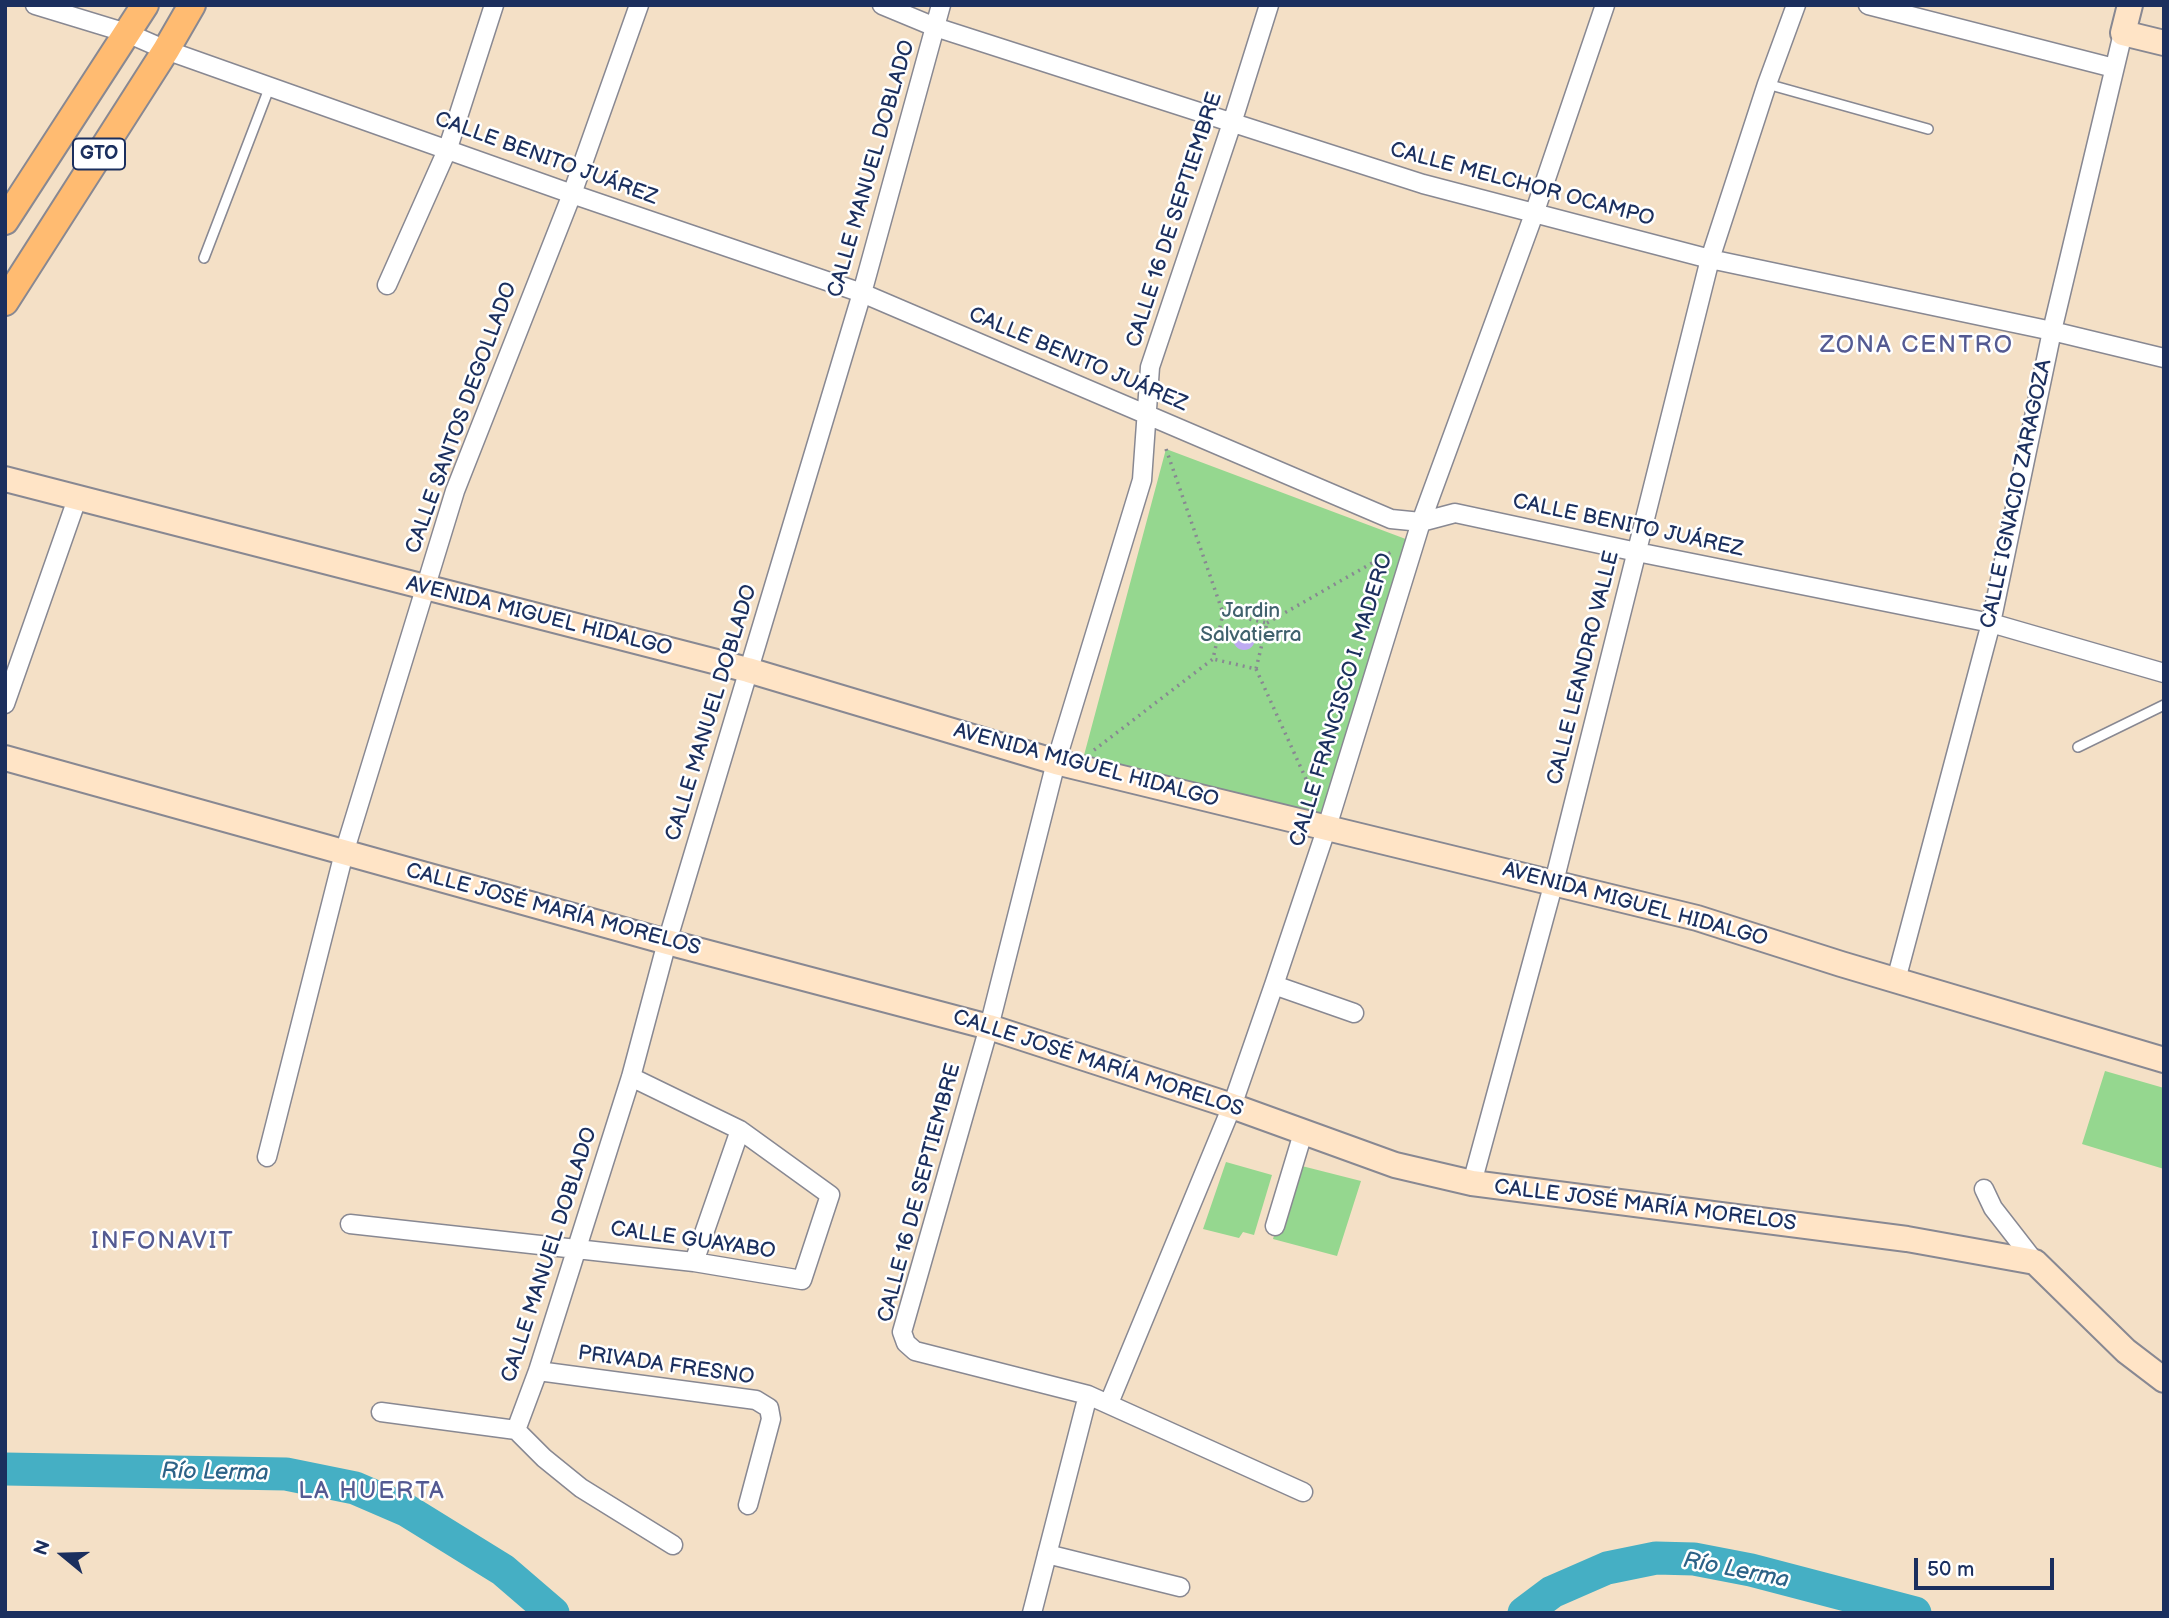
<!DOCTYPE html>
<meta charset="utf-8">
<style>
body{margin:0}
#map{position:relative;width:2169px;height:1618px;overflow:hidden;background:#f4e0c6;font-family:"Balsamiq Sans",sans-serif}
canvas{display:block}
.frame{position:absolute;inset:0;border:7px solid #1b2f5e;pointer-events:none}
.north{position:absolute;left:28px;top:1520px;width:70px;height:70px;-webkit-text-stroke:5px #fff;paint-order:stroke;rotate:289deg;font-size:19px;font-weight:700;line-height:28px;text-align:center;color:#1b2f5e}
.north::after{content:'';display:block;margin:auto;width:24px;height:32px;background:#1b2f5e;clip-path:polygon(50% 0,100% 100%,50% 72%,0 100%)}
.scale{position:absolute;left:1914px;top:1558px;width:140px;height:32px;box-sizing:border-box;border:4px solid #1b2f5e;border-top:0;padding-left:9px;font-size:21px;line-height:24px;white-space:nowrap;color:#1b2f5e;-webkit-text-stroke:5px #fff;paint-order:stroke}
</style>
<div id="map">
<canvas width="2169" height="1618"></canvas>
<div class="frame"></div>
<div class="north">N</div>
<div class="scale">50 m</div>
</div>
<script>
const g = document.querySelector('canvas').getContext('2d');
g.lineJoin = 'round';
function paint(path, color) {
  g.fillStyle = color;
  g.fill(path, 'evenodd');
}
function shape(rows) {
  const path = new Path2D();
  for (const r of rows) {
    if (r.length === 3) {
      path.moveTo(r[0] + r[2], r[1]);
      path.arc(r[0], r[1], r[2], 0, 2 * Math.PI);
      continue;
    }
    path.moveTo(r[0], r[1]);
    for (let i = 2; i < r.length; i += 2) path.lineTo(r[i], r[i + 1]);
  }
  return path;
}
function strokePath(path, color, width, dash) {
  g.strokeStyle = color;
  g.lineWidth = width;
  g.lineCap = dash ? 'butt' : 'round';
  g.setLineDash(dash || []);
  g.stroke(path);
}
function label(font, color, halo, rows, align = 'center') {
  g.font = font + ' "Balsamiq Sans",sans-serif';
  g.lineWidth = 5;
  g.setLineDash([]);
  g.textBaseline = 'middle';
  g.strokeStyle = halo;
  g.fillStyle = color;
  for (const [text, x, y, turn = 0] of rows) {
    g.save();
    g.translate(x, y);
    g.rotate((+turn || 0) * Math.PI / 180);
    g.textAlign = isNaN(turn) ? turn : align;
    if (halo) g.strokeText(text, 0, 0);
    g.fillText(text, 0, 0);
    g.restore();
  }
}
paint(shape([
 [1166,449,1411,541,1325,820,1083,759],
 [2105,1071,2164,1088,2164,1169,2082,1144],
 [1226,1162,1272,1175,1254,1235,1243,1232,1239,1238,1203,1229],
 [1294,1164,1361,1181,1337,1256,1273,1239]
]), '#95d78f');
strokePath(shape([
 [5,1469,286,1474,355,1488,406,1510,503,1570,553,1613],
 [1524,1613,1552,1592,1607,1568,1656,1558,1694,1559,1751,1570,1915,1613]
]), '#45afc4', 33);
paint(shape([
 [1244,639,11]
]), '#beabf2');
const lane = shape([
 [1767,84,1928,129],
 [204,258,270,86],
 [2078,747,2164,705]
]);
const street = shape([
 [35,5,127,33,166,50,572,194,862,293,1391,519,1421,522,1455,513,1637,552,1991,623,2164,673],
 [882,5,935,27,1423,184,1710,259,2052,331,2164,358],
 [1269,5,1232,123,1150,367,1142,480,1056,762,989,1027,902,1332,906,1343,915,1351,1088,1395,1303,1492],
 [1868,5,2114,68],
 [387,285,448,148,494,5],
 [5,704,77,499],
 [1896,980,1991,623,2052,331,2123,33],
 [1274,985,1354,1013],
 [267,1157,344,853,455,491,572,194,639,5],
 [1472,1183,1554,882,1710,259,1767,84,1796,5],
 [1984,1189,1993,1208,2035,1262],
 [350,1224,694,1262,802,1280,830,1195,740,1130,631,1077],
 [1275,1226,1303,1133],
 [694,1262,740,1130],
 [538,1371,756,1400,769,1408,771,1419,748,1505],
 [1109,1403,1232,1106,1274,985,1327,827,1421,522,1534,214,1605,5],
 [381,1412,516,1430,544,1458,581,1488,673,1545],
 [516,1430,538,1371,631,1077,667,942,862,293,941,5],
 [1047,1554,1180,1587],
 [1032,1613,1088,1395]
]);
const secondary = shape([
 [2130,5,2123,33,2164,43],
 [5,479,748,670,1056,762,1697,918,1841,964,2164,1060],
 [5,758,667,942,989,1027,1232,1106,1395,1165,1472,1183,1907,1239,2035,1262,2126,1351,2164,1380]
]);
const primary = shape([
 [5,221,145,5],
 [5,302,166,50,192,5]
]);
strokePath(lane, '#888892', 12);
strokePath(street, '#888892', 21);
strokePath(secondary, '#888892', 28);
strokePath(primary, '#888892', 30);
strokePath(shape([
 [1166,449,1223,613],
 [1267,623,1393,551],
 [1256,669,1316,801],
 [1094,750,1213,659,1223,613,1267,623,1256,669,1213,659]
]), '#888892', 3.5, [2, 5]);
strokePath(lane, '#fff', 9);
strokePath(street, '#fff', 18);
strokePath(secondary, '#ffe4c6', 24);
strokePath(primary, '#ffbb71', 26);
for (const [x, y, w] of [
 [99,154,52]
]) {
  const box = new Path2D();
  box.roundRect(x - w / 2, y - 15.5, w, 31, 5);
  g.fillStyle = '#fff';
  g.fill(box);
  strokePath(box, '#1b2f5e', 2);
}
label('bold 19px', '#1b2f5e', null, [
 ["GTO",99,154]
]);
label('21px', '#1b2f5e', '#fff', [
 ["CALLE BENITO JUÁREZ",546,159,20],
 ["CALLE MANUEL DOBLADO",872,169,-74],
 ["CALLE MELCHOR OCAMPO",1522,185,15],
 ["CALLE 16 DE SEPTIEMBRE",1175,220,-72],
 ["CALLE BENITO JUÁREZ",1078,360,23],
 ["CALLE SANTOS DEGOLLADO",462,418,-70],
 ["CALLE IGNACIO ZARAGOZA",2017,494,-78],
 ["CALLE BENITO JUÁREZ",1628,526,12],
 ["AVENIDA MIGUEL HIDALGO",539,617,14],
 ["CALLE LEANDRO VALLE",1584,668,-76],
 ["CALLE FRANCISCO I. MADERO",1342,700,-73],
 ["CALLE MANUEL DOBLADO",712,713,-73],
 ["AVENIDA MIGUEL HIDALGO",1086,766,15],
 ["AVENIDA MIGUEL HIDALGO",1635,905,15],
 ["CALLE JOSÉ MARÍA MORELOS",553,910,15],
 ["CALLE JOSÉ MARÍA MORELOS",1098,1064,18],
 ["CALLE 16 DE SEPTIEMBRE",920,1193,-75],
 ["CALLE JOSÉ MARÍA MORELOS",1645,1206,7],
 ["CALLE GUAYABO",693,1241,8],
 ["CALLE MANUEL DOBLADO",550,1255,-72],
 ["PRIVADA FRESNO",666,1366,8]
]);
label('21px', '#40616d', '#fff', [
 ["Jardin",1251,612],
 ["Salvatierra",1251,636]
]);
label('italic 23px', '#2c6287', '#fff', [
 ["Río Lerma",215,1473,1],
 ["Río Lerma",1736,1571,11]
]);
g.letterSpacing = '2px';
label('24px', '#545a92', '#fff', [
 ["ZONA CENTRO",1917,346],
 ["INFONAVIT",163,1242],
 ["LA HUERTA",372,1492]
]);
g.letterSpacing = '0px';
</script>
